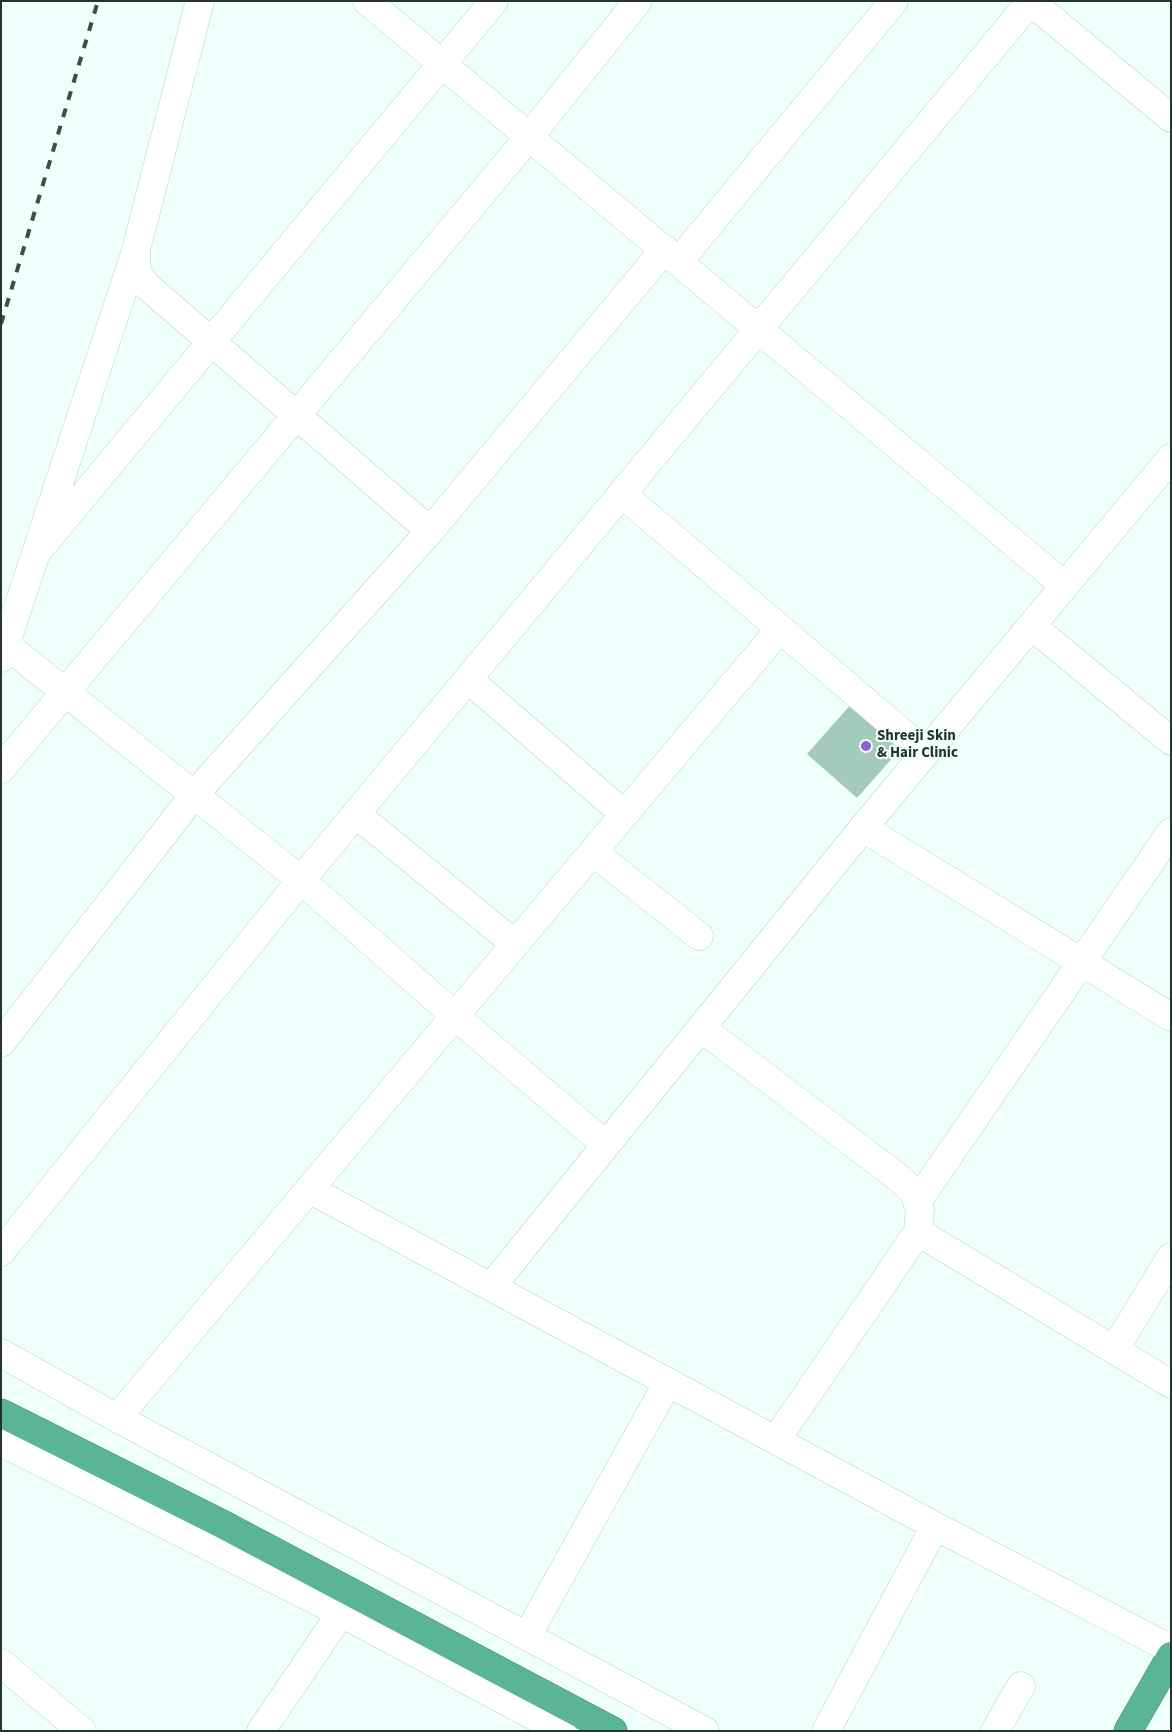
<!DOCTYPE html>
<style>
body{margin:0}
#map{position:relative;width:1172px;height:1732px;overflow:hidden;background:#effff9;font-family:"Source Sans 3",sans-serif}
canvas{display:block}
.frame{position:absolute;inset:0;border:2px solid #24342f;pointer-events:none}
</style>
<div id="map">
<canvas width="1172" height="1732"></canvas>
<div class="frame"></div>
</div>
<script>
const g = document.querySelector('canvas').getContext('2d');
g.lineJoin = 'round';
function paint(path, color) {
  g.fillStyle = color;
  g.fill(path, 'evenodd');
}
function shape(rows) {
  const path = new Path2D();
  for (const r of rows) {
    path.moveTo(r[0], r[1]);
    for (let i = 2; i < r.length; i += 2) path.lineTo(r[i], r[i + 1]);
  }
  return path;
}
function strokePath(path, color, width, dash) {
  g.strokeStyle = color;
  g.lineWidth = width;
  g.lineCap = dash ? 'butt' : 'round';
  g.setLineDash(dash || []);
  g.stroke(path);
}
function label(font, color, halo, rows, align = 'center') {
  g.font = font + ' "Source Sans 3",sans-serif';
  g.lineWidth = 4.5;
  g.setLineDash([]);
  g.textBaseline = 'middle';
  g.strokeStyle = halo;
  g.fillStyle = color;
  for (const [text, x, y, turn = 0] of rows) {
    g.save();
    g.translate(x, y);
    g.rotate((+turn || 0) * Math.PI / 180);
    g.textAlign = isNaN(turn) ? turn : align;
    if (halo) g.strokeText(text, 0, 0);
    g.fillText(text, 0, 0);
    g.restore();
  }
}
paint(shape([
 [853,702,903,746,857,798,807,754]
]), '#a3cabb');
const minor = shape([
 [200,1,136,250,137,273,147,286,430,531],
 [367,1,1065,586],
 [1030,1,1171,118],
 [679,261,894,1],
 [622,494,926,753],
 [36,553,494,1],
 [1032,626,1171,741],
 [6,645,301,880,455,1016,606,1145],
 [1,658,136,251],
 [468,679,624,814],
 [1,769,529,137,638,1],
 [356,814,515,944],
 [863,828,1171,1017],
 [593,852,699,936],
 [701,1028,895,1175,913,1191,920,1209,918,1232,776,1440],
 [1,1043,194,795,430,531,665,249],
 [309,1189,935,1526,1171,1649],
 [917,1202,1171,832],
 [918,1232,1171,1384],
 [1,1252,301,880,1031,1],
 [491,1287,863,828,1171,458],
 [1114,1350,1171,1257],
 [1,1353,117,1418,705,1731],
 [117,1418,780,629],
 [1,1442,341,1613,562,1731],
 [527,1636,668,1382],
 [1,1663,82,1731],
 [261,1731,341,1613],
 [826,1731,935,1526],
 [995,1731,1021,1686]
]);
const highway = shape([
 [1,1413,222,1524,613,1731],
 [1128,1731,1171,1656]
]);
strokePath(minor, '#aed7c8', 29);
strokePath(highway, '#478873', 29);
strokePath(minor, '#fff', 28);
strokePath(highway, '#5ab598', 28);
strokePath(shape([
 [1,324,98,1]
]), '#3e4e49', 4, [9, 9]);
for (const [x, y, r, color] of [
 [866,746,6,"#8e5fd8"]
]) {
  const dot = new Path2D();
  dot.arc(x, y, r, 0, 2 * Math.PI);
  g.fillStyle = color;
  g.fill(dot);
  strokePath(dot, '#effff9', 2);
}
label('bold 15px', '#24342f', '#effff9', [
 ["Shreeji Skin",877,737],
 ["& Hair Clinic",877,754]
], 'left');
</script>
